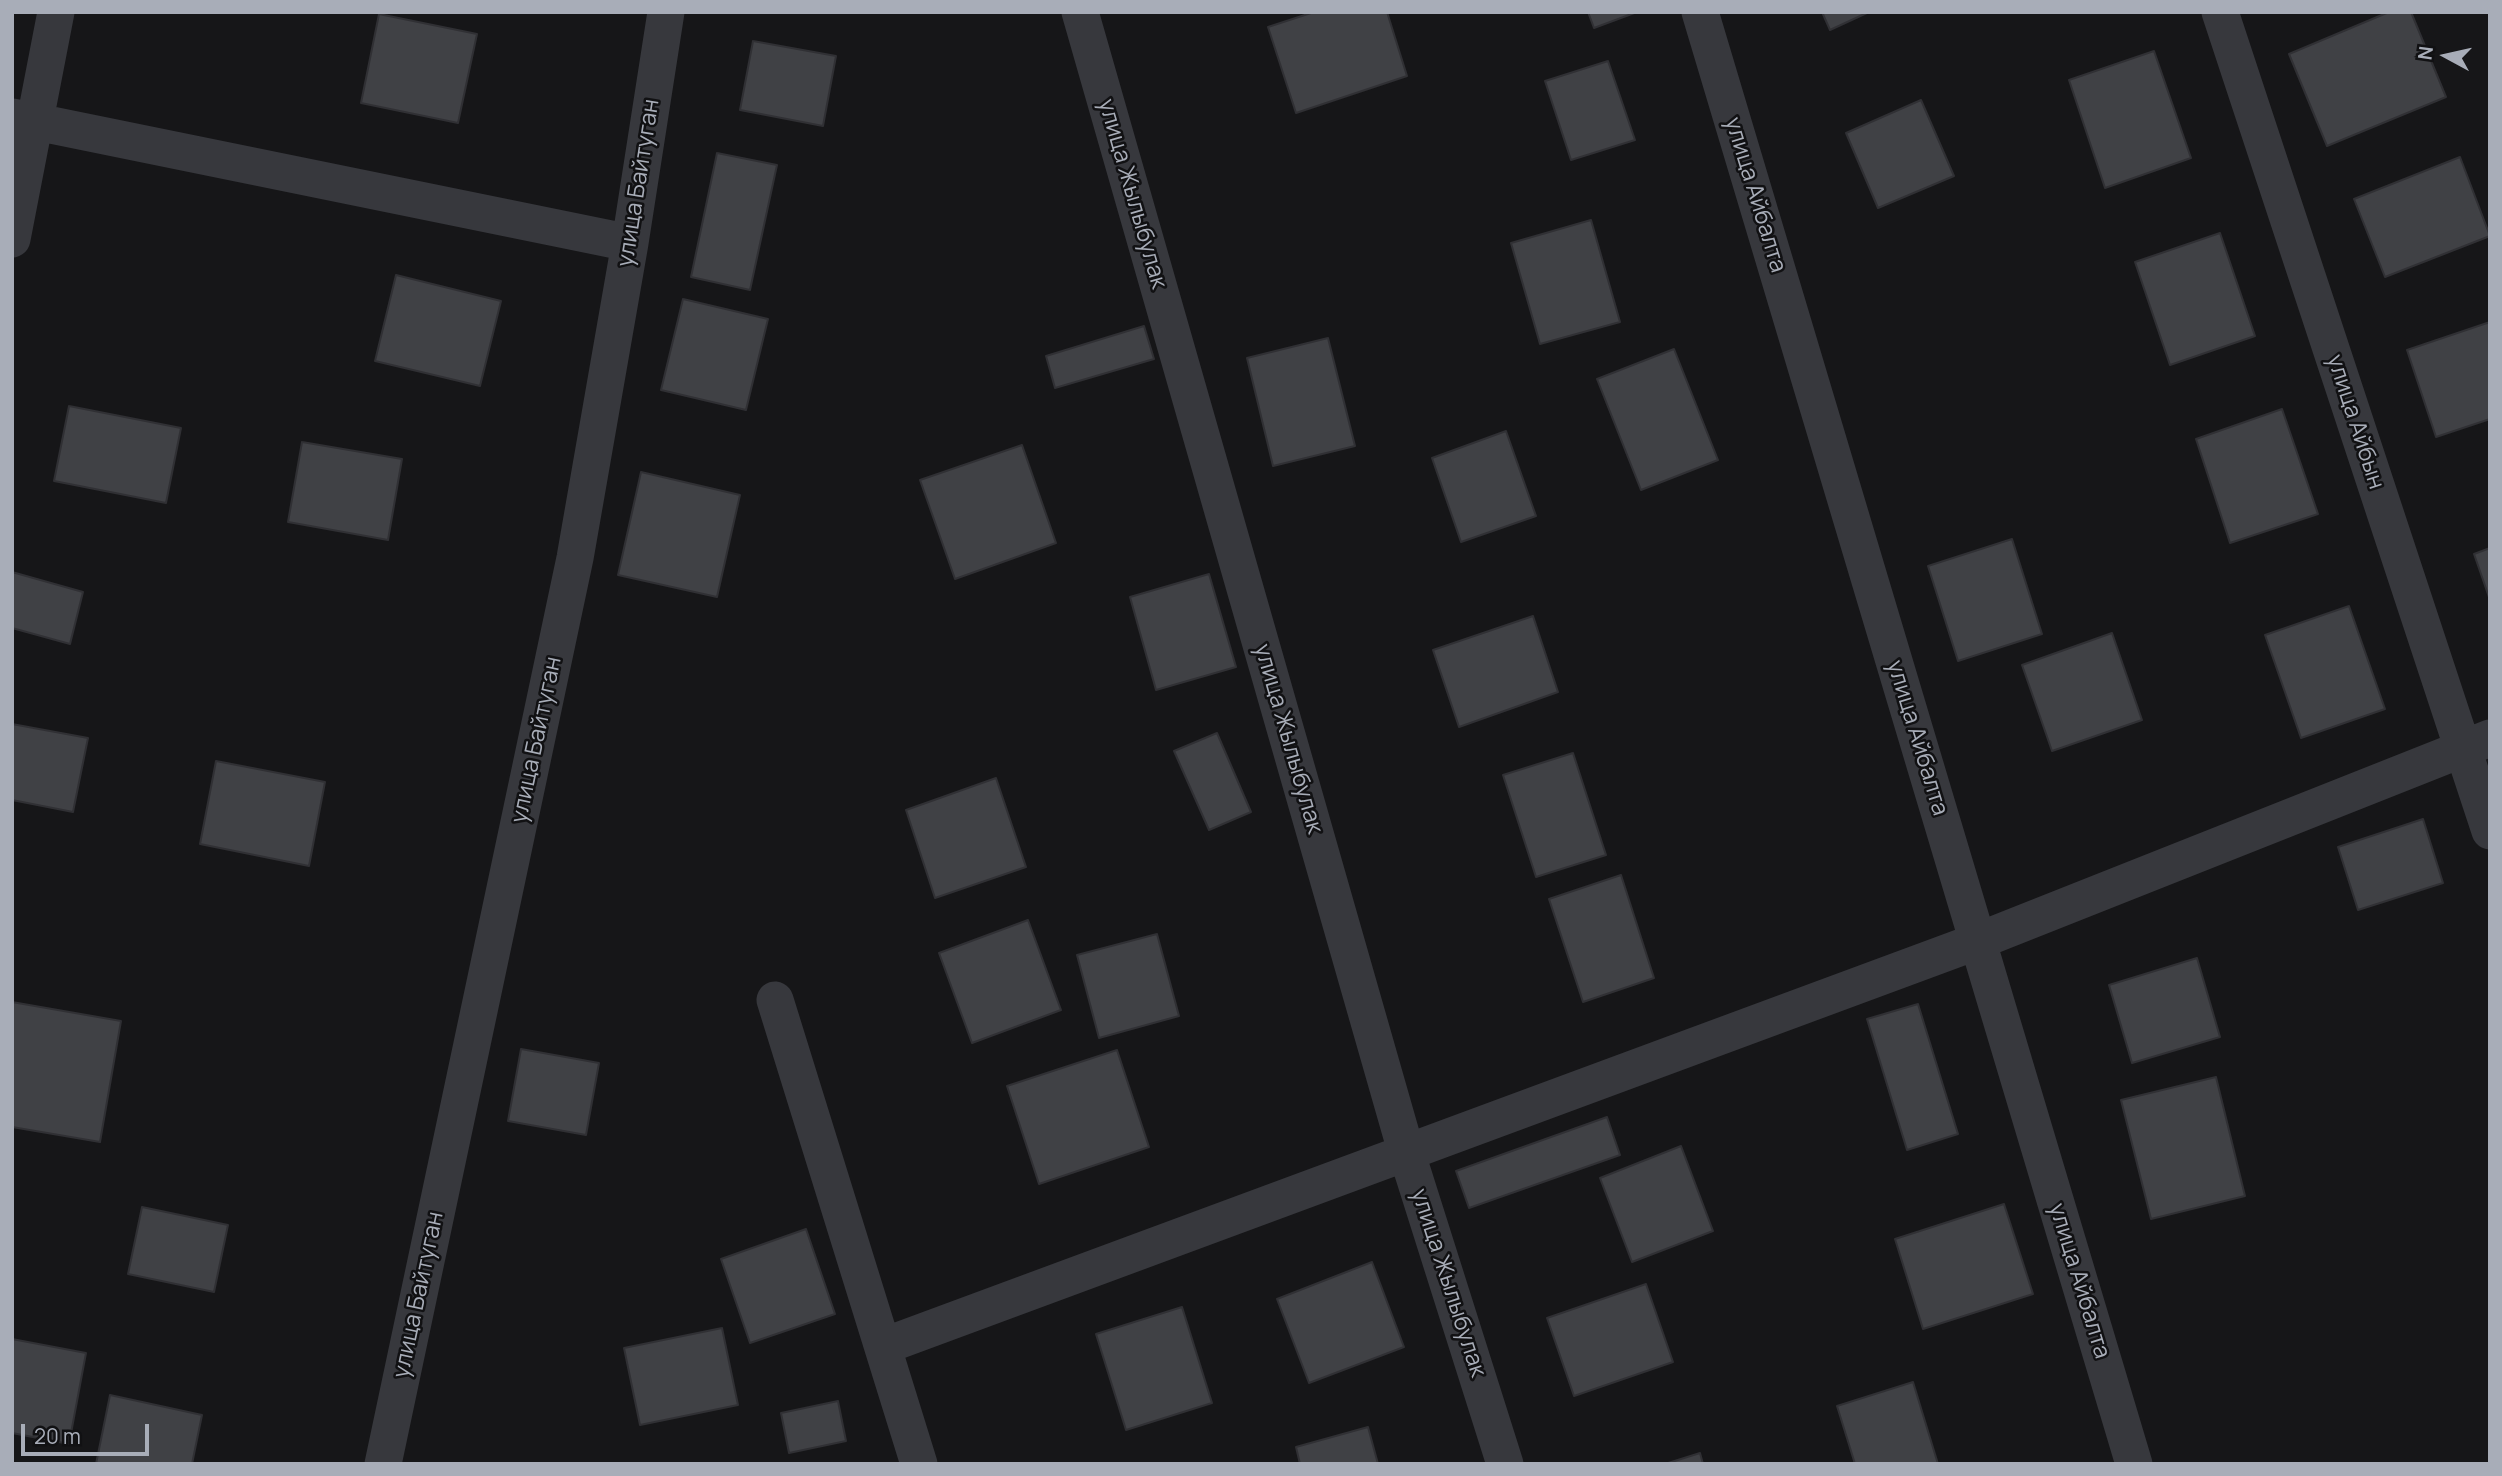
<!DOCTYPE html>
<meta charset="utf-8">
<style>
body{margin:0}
#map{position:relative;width:2502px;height:1476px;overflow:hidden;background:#161618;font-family:Manrope,sans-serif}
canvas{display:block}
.frame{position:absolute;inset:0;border:14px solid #a8adb8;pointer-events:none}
.north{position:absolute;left:2411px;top:21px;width:70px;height:70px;-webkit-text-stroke:5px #111113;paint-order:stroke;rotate:278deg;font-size:19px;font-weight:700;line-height:28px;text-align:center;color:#a8adb8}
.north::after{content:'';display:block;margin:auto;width:24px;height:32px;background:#a8adb8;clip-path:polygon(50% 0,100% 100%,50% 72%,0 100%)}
.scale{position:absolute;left:21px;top:1424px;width:128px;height:32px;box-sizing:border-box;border:4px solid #a8adb8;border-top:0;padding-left:9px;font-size:21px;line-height:24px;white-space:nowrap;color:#a8adb8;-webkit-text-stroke:5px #111113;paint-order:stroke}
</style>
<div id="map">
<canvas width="2502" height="1476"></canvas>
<div class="frame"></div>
<div class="north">N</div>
<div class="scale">20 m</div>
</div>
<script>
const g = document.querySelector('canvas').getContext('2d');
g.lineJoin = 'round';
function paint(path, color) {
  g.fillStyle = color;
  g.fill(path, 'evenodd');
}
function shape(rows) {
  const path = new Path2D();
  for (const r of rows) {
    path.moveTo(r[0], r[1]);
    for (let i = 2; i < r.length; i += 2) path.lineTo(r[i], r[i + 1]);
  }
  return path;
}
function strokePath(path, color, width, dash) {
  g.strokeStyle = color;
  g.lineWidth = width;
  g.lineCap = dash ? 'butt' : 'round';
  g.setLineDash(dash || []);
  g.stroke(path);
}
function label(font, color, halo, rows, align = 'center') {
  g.font = font + ' Manrope,sans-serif';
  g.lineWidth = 5;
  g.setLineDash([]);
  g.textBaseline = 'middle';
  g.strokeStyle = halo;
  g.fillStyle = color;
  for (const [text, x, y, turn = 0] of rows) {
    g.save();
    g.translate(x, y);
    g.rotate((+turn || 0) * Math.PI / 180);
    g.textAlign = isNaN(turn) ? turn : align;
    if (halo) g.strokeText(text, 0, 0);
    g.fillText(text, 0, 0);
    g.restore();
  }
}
const building = shape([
 [1314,12,1387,12,1407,76,1296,113,1268,27,1314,12],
 [1588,12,1637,12,1594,28,1588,12],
 [1822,12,1869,12,1830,30,1822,12],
 [2389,12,2411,12,2446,97,2327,146,2289,54,2389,12],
 [379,14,477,34,458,123,361,103,379,14],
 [753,41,836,56,823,126,740,110,753,41],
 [2154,51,2191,158,2105,188,2069,80,2154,51],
 [1608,61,1635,140,1571,160,1545,81,1608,61],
 [1921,100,1954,176,1878,208,1846,133,1921,100],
 [717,153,777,165,750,290,691,277,717,153],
 [2460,157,2490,236,2385,277,2354,199,2460,157],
 [1591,220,1620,322,1540,344,1511,243,1591,220],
 [2220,233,2255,336,2170,365,2135,262,2220,233],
 [396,275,501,301,480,386,375,361,396,275],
 [683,299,768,319,746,410,661,390,683,299],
 [2490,322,2490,419,2436,437,2407,350,2490,322],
 [1144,326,1154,359,1055,388,1046,356,1144,326],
 [1328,338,1355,446,1273,466,1247,358,1328,338],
 [1674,349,1718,460,1641,490,1597,379,1674,349],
 [69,406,181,428,166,503,54,481,69,406],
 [2282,409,2318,514,2230,543,2196,439,2282,409],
 [1506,431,1536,516,1461,542,1432,458,1506,431],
 [302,442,402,459,388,540,288,522,302,442],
 [1022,445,1056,543,955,579,920,480,1022,445],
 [641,472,740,495,717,597,618,575,641,472],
 [2012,539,2042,634,1958,661,1928,566,2012,539],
 [2490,548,2490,600,2474,554,2490,548],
 [12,572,83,592,70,644,12,628,12,572],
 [1209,574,1236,667,1156,690,1130,597,1209,574],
 [2349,606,2385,709,2301,738,2265,635,2349,606],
 [1533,616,1558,692,1459,727,1433,650,1533,616],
 [2112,633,2142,720,2052,751,2022,665,2112,633],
 [12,724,88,738,73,812,12,800,12,724],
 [1217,733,1251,812,1209,830,1174,751,1217,733],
 [1573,753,1606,855,1536,877,1503,775,1573,753],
 [216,761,325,782,309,866,200,844,216,761],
 [996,778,1026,867,935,898,906,810,996,778],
 [2423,819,2443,883,2358,910,2338,847,2423,819],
 [1621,875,1654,978,1583,1002,1549,899,1621,875],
 [1028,920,1061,1010,972,1043,939,953,1028,920],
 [1157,934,1179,1016,1099,1038,1077,955,1157,934],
 [2197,958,2220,1037,2132,1063,2109,985,2197,958],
 [12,1002,121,1021,100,1142,12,1127,12,1002],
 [1918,1004,1958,1134,1907,1150,1867,1019,1918,1004],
 [521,1049,599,1063,586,1135,508,1121,521,1049],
 [1117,1050,1149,1147,1039,1184,1007,1086,1117,1050],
 [2216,1077,2245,1196,2151,1219,2121,1100,2216,1077],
 [1607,1117,1620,1155,1469,1208,1456,1171,1607,1117],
 [1681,1146,1713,1231,1632,1262,1600,1178,1681,1146],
 [2004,1204,2033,1294,1923,1329,1895,1239,2004,1204],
 [142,1207,228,1225,214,1292,128,1274,142,1207],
 [806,1229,835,1314,750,1343,721,1259,806,1229],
 [1372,1262,1404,1347,1309,1383,1277,1299,1372,1262],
 [1646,1284,1673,1362,1574,1396,1547,1318,1646,1284],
 [1182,1307,1212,1403,1126,1430,1096,1334,1182,1307],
 [722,1328,738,1405,640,1425,624,1348,722,1328],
 [12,1339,86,1353,69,1444,12,1433,12,1339],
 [1913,1382,1938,1464,1855,1464,1837,1406,1913,1382],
 [110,1395,202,1415,192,1464,96,1464,110,1395],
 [838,1401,846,1441,789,1453,781,1413,838,1401],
 [1368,1427,1378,1464,1300,1464,1296,1447,1368,1427],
 [1700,1453,1703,1464,1665,1464,1700,1453]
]);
paint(building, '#404145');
strokePath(building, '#303034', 2);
strokePath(shape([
 [1080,12,1406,1151,1505,1464],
 [1700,12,2134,1464],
 [2220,12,2490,831],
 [12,117,630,243],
 [12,239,56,12],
 [775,1000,919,1464],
 [884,1346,1978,941,2490,738],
 [383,1464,575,558,630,243,666,12]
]), '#37383d', 37);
label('23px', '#a8adb8', '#111113', [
 ["улица Байтуган",639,183,-81],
 ["улица Жылыбулак",1132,194,74],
 ["улица Айбалта",1755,195,73],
 ["улица Айбын",2355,422,72],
 ["улица Айбалта",1917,738,73],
 ["улица Жылыбулак",1288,739,74],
 ["улица Байтуган",537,740,-78],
 ["улица Айбалта",2079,1281,73],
 ["улица Жылыбулак",1448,1283,72],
 ["улица Байтуган",419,1295,-78]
]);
</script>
